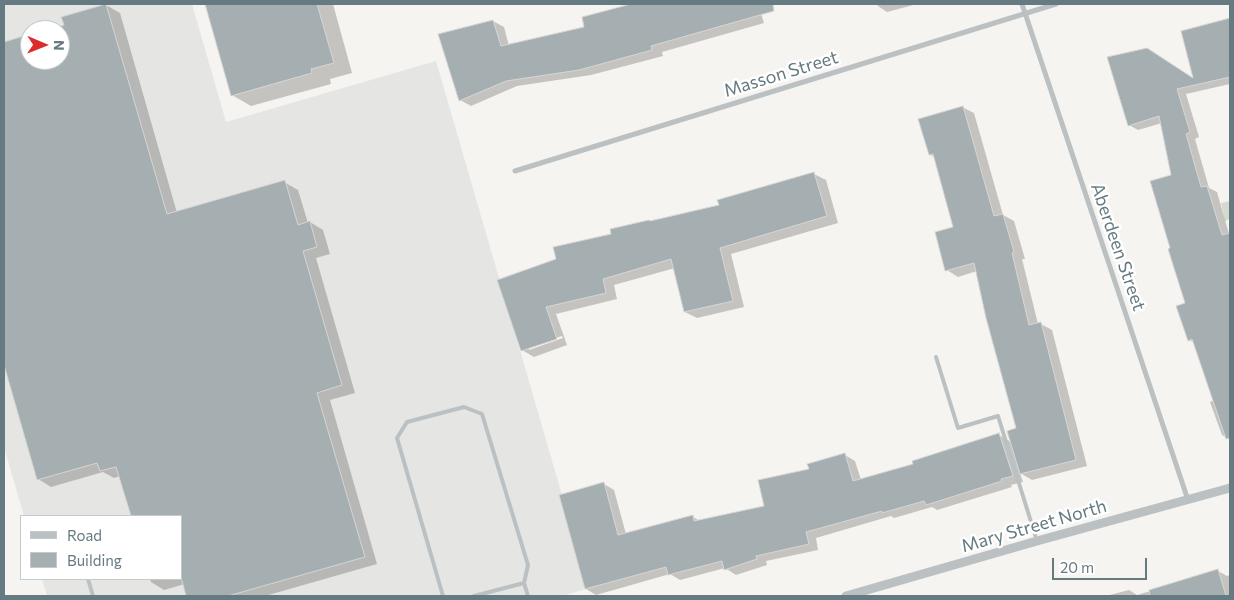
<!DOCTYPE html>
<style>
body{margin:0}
#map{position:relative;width:1234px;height:600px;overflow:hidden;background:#f5f4f1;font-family:Commissioner,sans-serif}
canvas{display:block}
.frame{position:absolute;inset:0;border:5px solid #657a81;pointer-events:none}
.legend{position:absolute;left:20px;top:515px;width:162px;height:65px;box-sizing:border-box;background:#fff;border:1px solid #c1cacd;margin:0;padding:6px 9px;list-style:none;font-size:15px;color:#657a81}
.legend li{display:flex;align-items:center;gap:10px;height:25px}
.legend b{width:25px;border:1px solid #c1cacd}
.north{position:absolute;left:20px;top:20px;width:50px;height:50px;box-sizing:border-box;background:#fff;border:1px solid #c1cacd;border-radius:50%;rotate:91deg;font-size:14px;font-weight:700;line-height:20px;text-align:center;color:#657a81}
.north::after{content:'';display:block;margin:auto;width:18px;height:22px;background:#db2b2a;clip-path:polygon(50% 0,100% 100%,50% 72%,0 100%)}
.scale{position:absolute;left:1052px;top:558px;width:95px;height:22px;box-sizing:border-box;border:2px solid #657a81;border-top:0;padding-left:6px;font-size:15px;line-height:18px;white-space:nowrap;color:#657a81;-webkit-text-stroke:4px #fff;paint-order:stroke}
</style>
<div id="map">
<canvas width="1234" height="600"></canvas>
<div class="frame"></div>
<ul class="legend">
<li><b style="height:6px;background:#bbc1c3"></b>Road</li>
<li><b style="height:14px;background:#a5afb2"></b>Building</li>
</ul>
<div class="north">N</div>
<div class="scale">20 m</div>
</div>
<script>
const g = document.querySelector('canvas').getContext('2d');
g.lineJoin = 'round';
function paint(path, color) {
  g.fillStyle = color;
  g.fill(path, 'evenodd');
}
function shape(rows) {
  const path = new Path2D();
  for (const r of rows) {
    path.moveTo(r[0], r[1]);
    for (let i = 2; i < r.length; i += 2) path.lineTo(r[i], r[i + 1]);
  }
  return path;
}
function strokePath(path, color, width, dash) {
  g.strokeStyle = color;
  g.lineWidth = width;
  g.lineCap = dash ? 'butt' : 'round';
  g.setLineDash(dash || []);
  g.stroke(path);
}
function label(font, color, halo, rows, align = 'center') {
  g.font = font + ' Commissioner,sans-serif';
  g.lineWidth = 5;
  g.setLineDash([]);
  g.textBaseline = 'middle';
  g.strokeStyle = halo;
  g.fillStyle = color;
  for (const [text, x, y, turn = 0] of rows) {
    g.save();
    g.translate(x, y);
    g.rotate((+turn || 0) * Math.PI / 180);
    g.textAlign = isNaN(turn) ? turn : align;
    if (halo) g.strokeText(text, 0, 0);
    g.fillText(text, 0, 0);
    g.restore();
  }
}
paint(shape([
 [4,4,192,4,226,122,436,61,589,588,562,596,47,596,42,579,181,579,181,516,24,516,4,447],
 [30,30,60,30,60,60,30,60]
]), '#e5e5e4');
paint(shape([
 [1230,201,1230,219,1225,221,1221,203]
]), '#d5d9d0');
paint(shape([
 [207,4,333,4,352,73,330,79,331,84,251,106,232,95],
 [636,4,758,4,764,23,662,52,663,56,591,75,517,86,471,106,460,100,493,21,504,27,509,46,586,28,583,18],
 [877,4,917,4,887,12,878,6],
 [106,5,120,13,177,213,284,182,298,190,308,223,310,222,323,230,330,254,316,258,355,393,330,400,377,564,265,596,188,596,185,584,164,590,151,582,150,579,181,579,181,516,132,516,121,476,114,478,103,472,51,487,38,479,4,360,4,43,30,36,30,60,60,60,60,30,50,30,65,25,63,17],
 [1228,20,1230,22,1230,84,1186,94,1199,137,1195,139,1209,188,1217,192,1229,234,1230,234,1230,440,1222,435,1210,402,1214,400,1195,343,1189,340,1186,304,1172,249,1172,176,1162,123,1138,130,1129,125,1109,58,1194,79],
 [962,107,974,113,1003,215,1014,221,1025,259,1022,259,1038,324,1041,324,1052,330,1087,466,1032,480,1020,473,1023,482,1011,485,1012,487,937,510,932,507,894,518,891,516,816,538,818,550,766,561,767,565,736,575,725,568,680,580,670,574,596,595,586,589,604,484,614,490,626,534,693,517,700,521,765,507,810,470,845,455,855,461,861,480,914,465,999,435,1011,442,1017,429,977,271,958,277,947,270,954,228,935,157,930,155],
 [814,174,826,180,838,223,731,254,744,307,697,318,685,312,675,268,614,285,617,299,556,314,567,345,534,357,522,350,558,260,612,235,651,222,720,206],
 [562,336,563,338,529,350,529,347],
 [1218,571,1227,576,1230,575,1230,596,1106,596,1129,590,1137,595]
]), '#0003');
const building = shape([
 [106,4,167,214,285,180,298,225,310,221,317,247,303,251,342,385,317,393,365,557,228,596,186,596,181,577,181,516,131,516,116,467,100,471,97,463,37,480,4,365,4,42,30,34,30,60,60,60,60,30,45,30,64,25,61,17,106,4],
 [205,4,317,4,334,63,311,69,312,73,231,96,205,4],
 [631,4,773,4,774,11,651,46,652,50,579,70,506,81,459,101,438,34,493,20,501,46,584,27,582,17,631,4],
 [1230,18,1230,77,1177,89,1190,132,1186,134,1201,187,1207,186,1222,235,1230,233,1230,438,1226,439,1192,339,1188,341,1176,306,1185,303,1168,249,1170,248,1150,181,1171,175,1159,116,1128,126,1107,57,1147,48,1193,78,1181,31,1230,18],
 [963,106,994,216,1003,214,1014,252,1012,253,1029,325,1041,322,1076,460,1020,474,1007,431,1016,428,986,318,974,263,945,271,935,232,953,227,933,154,929,155,918,119,963,106],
 [814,172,827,216,720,248,733,301,684,312,671,259,603,279,606,293,546,307,557,339,521,351,497,280,556,259,553,247,611,234,610,229,649,220,650,221,719,205,717,200,814,172],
 [999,433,1013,476,1001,479,1002,481,926,505,924,501,882,513,882,511,806,532,809,544,756,556,757,559,724,570,722,561,668,575,666,567,585,589,559,495,604,482,618,535,693,515,694,521,764,506,758,480,809,469,807,464,845,453,853,481,913,464,912,461,999,433],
 [1218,569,1226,596,1150,596,1149,590,1218,569]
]);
paint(building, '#a5afb2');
strokePath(building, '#d6d5d4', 1);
strokePath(shape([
 [936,357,958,428,998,416,1037,541],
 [88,579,93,596],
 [443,596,397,438,407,422,464,407,482,414,528,565,524,583,528,596],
 [474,596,524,583]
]), '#bbc1c3', 4);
strokePath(shape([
 [1022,4,1188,500],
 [515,171,1056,4]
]), '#bbc1c3', 5);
strokePath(shape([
 [846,596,1037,541,1230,488]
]), '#bbc1c3', 9);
label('18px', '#657a81', '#fff', [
 ["Masson Street",781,74,-17],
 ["Aberdeen Street",1118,247,71],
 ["Mary Street North",1034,526,-16]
]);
</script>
